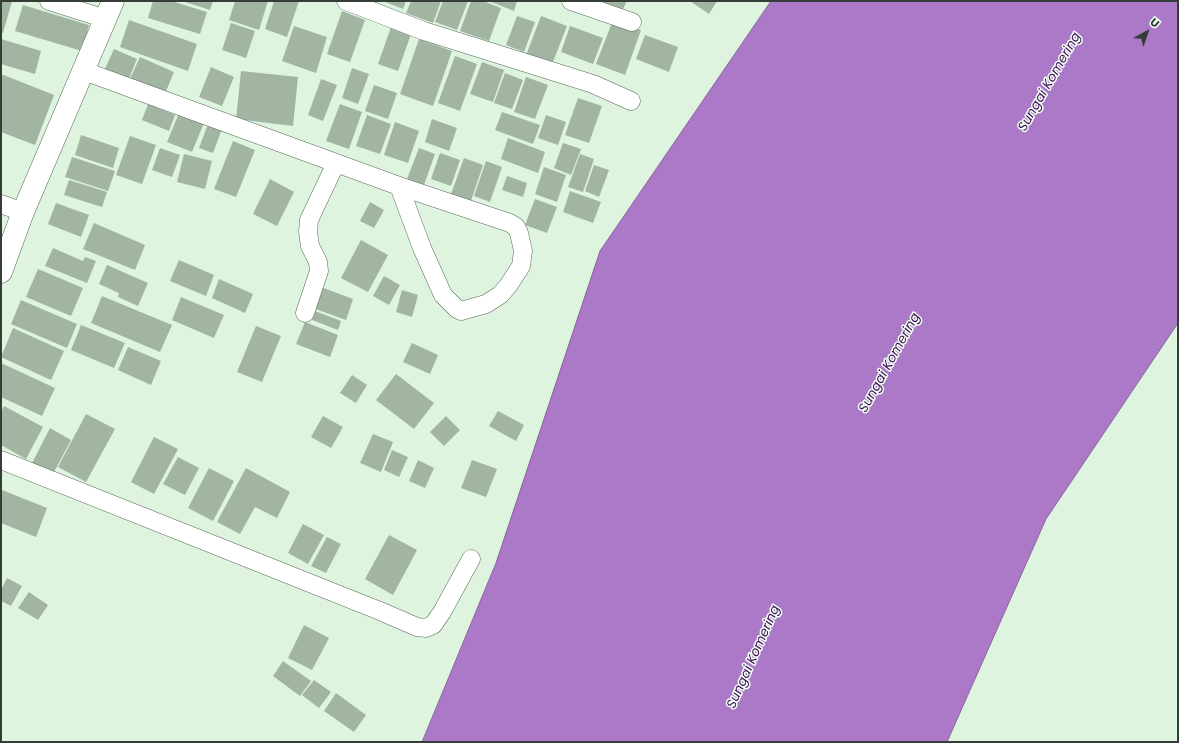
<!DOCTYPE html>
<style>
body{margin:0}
#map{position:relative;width:1179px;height:743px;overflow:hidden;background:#def4df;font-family:Poppins,sans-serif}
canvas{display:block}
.frame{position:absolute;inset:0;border:2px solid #353e36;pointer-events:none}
.north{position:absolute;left:1127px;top:12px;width:40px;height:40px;-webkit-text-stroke:3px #f1fef2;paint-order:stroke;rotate:40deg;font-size:11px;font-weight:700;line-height:16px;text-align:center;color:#353e36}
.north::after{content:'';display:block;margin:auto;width:14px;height:18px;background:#353e36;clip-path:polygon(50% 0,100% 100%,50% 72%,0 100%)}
</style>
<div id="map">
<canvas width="1179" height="743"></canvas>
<div class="frame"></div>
<div class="north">U</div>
</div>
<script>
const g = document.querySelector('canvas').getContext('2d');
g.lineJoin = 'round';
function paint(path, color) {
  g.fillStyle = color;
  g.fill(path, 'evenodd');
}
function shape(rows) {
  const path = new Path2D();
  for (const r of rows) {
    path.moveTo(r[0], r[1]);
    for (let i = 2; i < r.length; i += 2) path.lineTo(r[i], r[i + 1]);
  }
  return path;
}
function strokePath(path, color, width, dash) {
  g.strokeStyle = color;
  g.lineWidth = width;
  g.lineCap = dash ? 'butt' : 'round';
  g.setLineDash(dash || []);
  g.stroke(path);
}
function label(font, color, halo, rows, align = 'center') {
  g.font = font + ' Poppins,sans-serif';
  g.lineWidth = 3;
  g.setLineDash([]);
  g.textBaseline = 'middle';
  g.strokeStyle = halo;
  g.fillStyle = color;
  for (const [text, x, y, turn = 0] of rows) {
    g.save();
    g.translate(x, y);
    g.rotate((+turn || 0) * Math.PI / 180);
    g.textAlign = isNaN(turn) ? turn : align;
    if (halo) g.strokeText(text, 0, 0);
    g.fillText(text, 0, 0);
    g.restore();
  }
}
const water = shape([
 [771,1,1178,1,1178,323,1046,519,947,742,422,742,496,563,600,251,771,1]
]);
paint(water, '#ab79c8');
strokePath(water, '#88679c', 1);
paint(shape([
 [1,1,12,1,3,33,1,33],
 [153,1,171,1,207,12,200,34,148,18],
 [182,1,213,1,210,10],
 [235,1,268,1,259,30,229,20],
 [274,1,299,1,287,37,265,29],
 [383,1,406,1,403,9],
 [411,1,441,1,433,23,406,13],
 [443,1,468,1,457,30,435,22],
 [471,1,483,1,501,8,489,41,460,31],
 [489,1,517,1,514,11],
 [601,1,627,1,622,11],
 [690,1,717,1,709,14],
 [23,5,89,25,82,51,15,31],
 [342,11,365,20,350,62,327,54],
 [517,16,535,22,524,52,506,45],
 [541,16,567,26,551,67,525,58],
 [129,20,197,44,188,71,120,47],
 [613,20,641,30,625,75,596,64],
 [231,23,255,31,246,58,222,50],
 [294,26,327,37,316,73,282,61],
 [570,26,603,38,593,64,561,52],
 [391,27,411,34,398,71,378,64],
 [645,35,678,47,669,72,636,59],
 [1,39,41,51,35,74,1,64],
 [419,39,452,51,433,106,400,94],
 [114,49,137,59,128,81,104,71],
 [455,56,477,64,460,111,438,103],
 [140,57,174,72,164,96,129,81],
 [482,62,504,70,493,102,470,94],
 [211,67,234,77,222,106,199,97],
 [352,68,369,74,358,104,342,98],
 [241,71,298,77,293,126,236,119],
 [505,73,523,80,512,109,494,103],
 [1,74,54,95,35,145,1,132],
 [526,77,548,85,535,119,514,112],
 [321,79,337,85,323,121,308,115],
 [374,85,397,93,388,119,365,111],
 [578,98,602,106,589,143,565,135],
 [148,104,175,115,169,131,142,120],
 [340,104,362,112,349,149,326,141],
 [502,112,540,125,533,144,495,130],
 [179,113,204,123,192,152,167,142],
 [367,115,391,124,380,154,356,146],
 [546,115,566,122,558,145,538,138],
 [432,119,457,128,449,151,425,142],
 [395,122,419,131,408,163,384,155],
 [208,124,222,129,213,153,199,148],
 [81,135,119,148,113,168,75,155],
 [130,136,156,145,142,184,116,175],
 [508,138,545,152,538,173,501,159],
 [233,141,255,150,236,197,214,189],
 [563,143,581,149,571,175,554,168],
 [160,148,180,155,172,177,152,170],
 [419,148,435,154,424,185,407,179],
 [440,153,460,160,451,186,431,179],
 [184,154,212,161,205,189,177,182],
 [580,154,594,159,583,192,568,187],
 [72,157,115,171,108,191,65,177],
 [464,158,483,165,471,201,451,194],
 [486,161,502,167,490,202,474,196],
 [594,165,609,170,599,197,585,191],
 [544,167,566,175,557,202,535,194],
 [507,176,527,183,523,197,502,190],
 [270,179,294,192,277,226,253,214],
 [69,180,107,192,102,207,64,195],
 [570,191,601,202,593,223,563,212],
 [535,199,557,207,547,233,525,225],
 [370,202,384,210,374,228,360,221],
 [56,203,89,215,81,237,48,224],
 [94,223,145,245,135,270,83,249],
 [361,240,388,255,368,292,341,278],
 [53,248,83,261,85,257,96,261,87,283,45,266],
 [179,260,214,275,206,296,170,281],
 [107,265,148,283,138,306,118,297,119,293,99,284],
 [38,269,83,288,71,316,26,297],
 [384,276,400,285,389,305,373,296],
 [219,279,253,294,245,313,212,298],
 [318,286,353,299,346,320,310,307],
 [402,290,418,295,412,317,396,312],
 [102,296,172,325,160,352,91,323],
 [181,297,224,315,214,338,172,320],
 [21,300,77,324,67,348,11,324],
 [315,311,341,321,338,330,312,320],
 [305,322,338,335,330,357,296,344],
 [81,325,125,343,114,368,71,350],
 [256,326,281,336,262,382,237,372],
 [13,328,64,351,51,380,1,357],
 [412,343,438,355,430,374,403,362],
 [128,347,161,361,151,385,118,370],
 [1,363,55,388,42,416,1,397],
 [396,374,434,403,414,429,376,400],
 [352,375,367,385,356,403,340,393],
 [4,406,43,427,26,459,1,445,1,412],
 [498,411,524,425,516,441,489,426],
 [86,414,115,429,86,482,58,467],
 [323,416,343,427,331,448,311,437],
 [446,416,460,430,444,446,430,432],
 [50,428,71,440,53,474,32,463],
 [373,434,393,442,381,472,360,463],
 [154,437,178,449,154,494,131,482],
 [392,450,408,457,399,477,384,470],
 [178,457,199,468,185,495,163,484],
 [418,460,434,468,425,488,409,481],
 [472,460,497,469,486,497,461,488],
 [209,468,234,481,213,521,188,508],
 [246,468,290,492,277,518,255,507,240,534,217,522],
 [2,490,47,508,36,537,1,523],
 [303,524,324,535,308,564,288,553],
 [389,535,417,550,393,595,365,579],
 [327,537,341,544,326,573,311,566],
 [7,578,22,586,11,606,1,601,1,590],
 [29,592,48,605,38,620,18,608],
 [304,625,329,638,312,670,288,658],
 [283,661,311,681,300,696,273,676],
 [314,680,331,692,319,708,302,695],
 [336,693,366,715,354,732,324,711]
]), '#a1b5a2');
const minor = shape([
 [49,1,106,19],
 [346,1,424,31,593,84,631,101],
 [571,1,632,22],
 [84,71,399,186,510,223,516,227,519,233,523,251,521,266,508,286,500,295,486,304,461,311,457,309,443,295,422,248,399,186],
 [1,204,23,212],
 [305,313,319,271,318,262,310,246,308,232,309,220,336,163],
 [1,460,380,611,417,627,426,628,433,625,442,612,471,559]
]);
const secondary = shape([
 [1,272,23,212,113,1]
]);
strokePath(minor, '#566958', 19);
strokePath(secondary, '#566958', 23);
strokePath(minor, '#fff', 18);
strokePath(secondary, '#fff', 22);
label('italic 13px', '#3f0c56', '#f1fef2', [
 ["Sungai Komering",1050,82,-60],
 ["Sungai Komering",890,363,-61],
 ["Sungai Komering",754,657,-66]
]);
</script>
